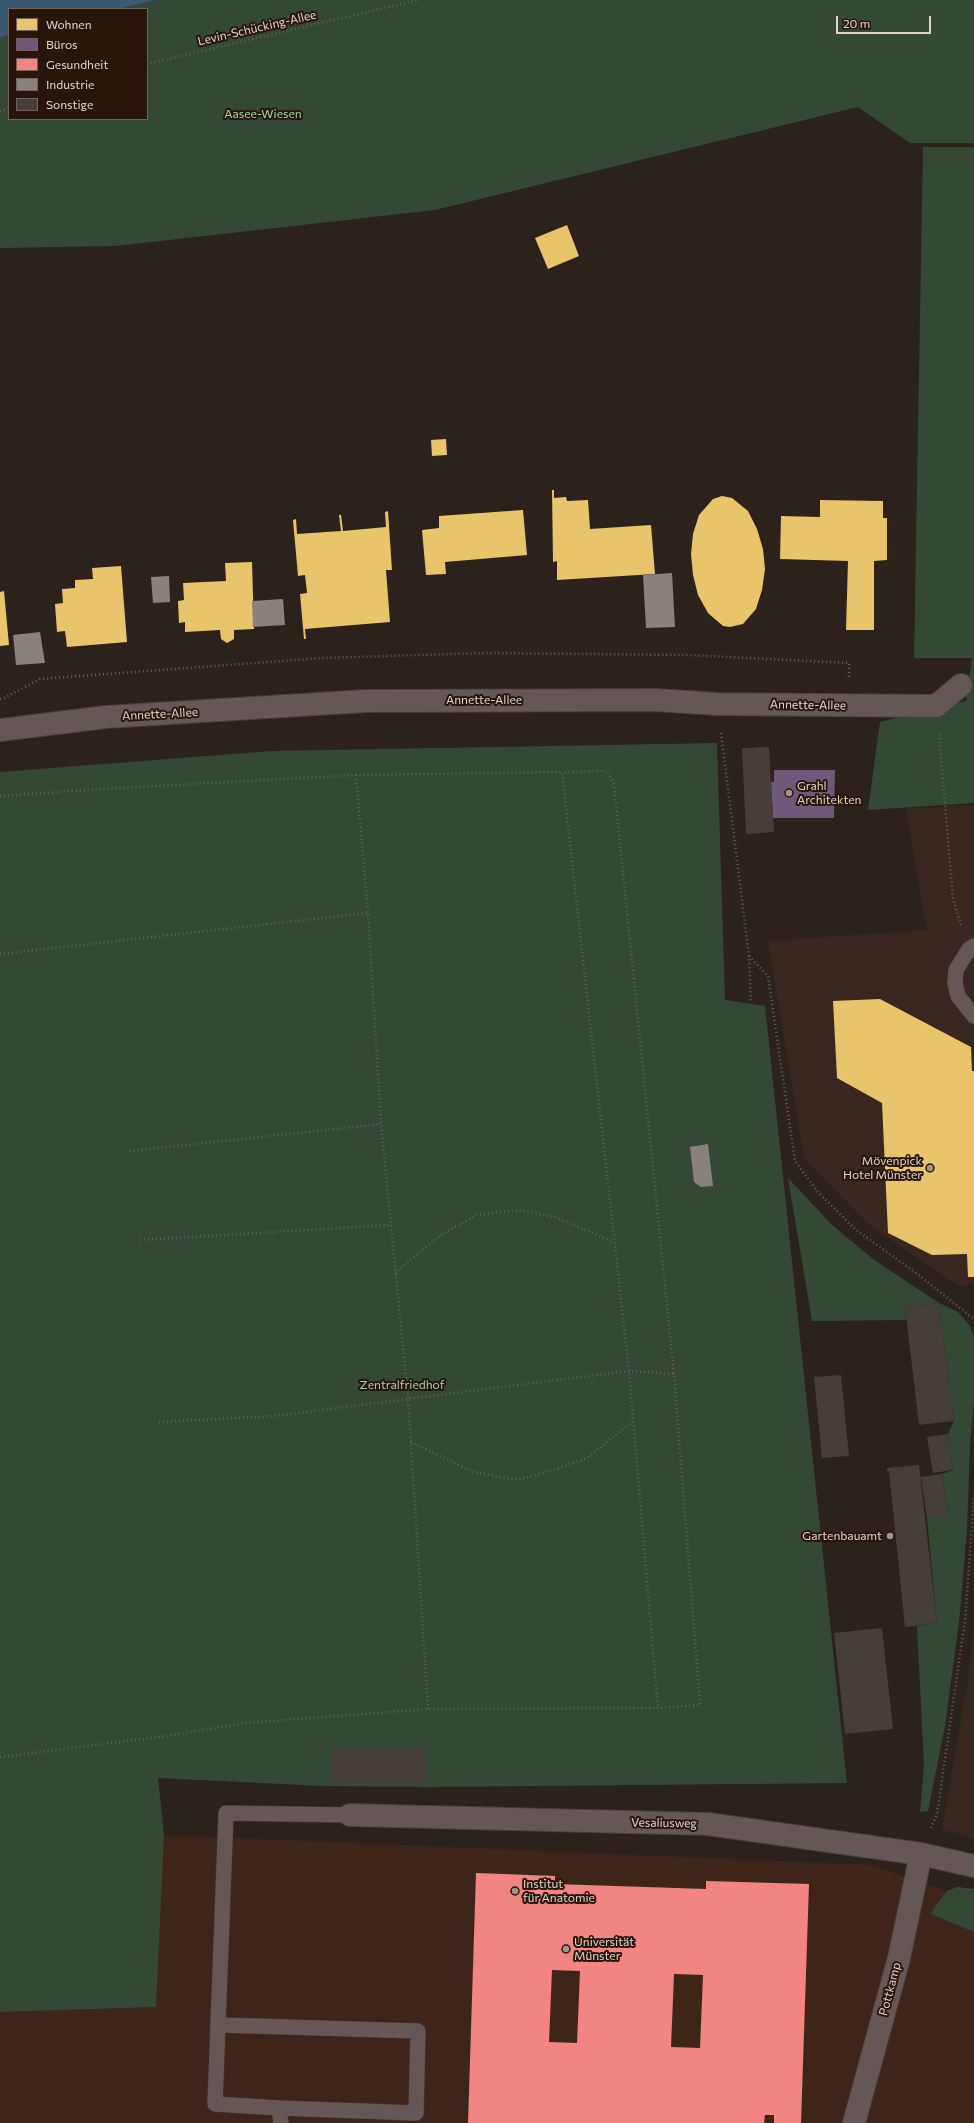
<!DOCTYPE html>
<meta charset="utf-8">
<style>
body{margin:0}
#map{position:relative;width:974px;height:2123px;overflow:hidden;background:#2c221c;font-family:Commissioner,sans-serif}
canvas{display:block}
.legend{position:absolute;left:8px;top:8px;width:140px;height:112px;box-sizing:border-box;background:#28160c;border:1px solid #726259;margin:0;padding:5px 7px;list-style:none;font-size:12px;color:#e0d3cc}
.legend li{display:flex;align-items:center;gap:8px;height:20px}
.legend b{width:20px;border:1px solid #726259}
.scale{position:absolute;left:836px;top:16px;width:95px;height:18px;box-sizing:border-box;border:2px solid #e0d3cc;border-top:0;padding-left:5px;font-size:12px;line-height:14px;white-space:nowrap;color:#e0d3cc;-webkit-text-stroke:3px #28160c;paint-order:stroke}
</style>
<div id="map">
<canvas width="974" height="2123"></canvas>
<ul class="legend">
<li><b style="height:11px;background:#e9c46a"></b>Wohnen</li>
<li><b style="height:11px;background:#6d597a"></b>Büros</li>
<li><b style="height:11px;background:#f28482"></b>Gesundheit</li>
<li><b style="height:11px;background:#8a817c"></b>Industrie</li>
<li><b style="height:11px;background:#463e39"></b>Sonstige</li>
</ul>
<div class="scale">20 m</div>
</div>
<script>
const g = document.querySelector('canvas').getContext('2d');
g.lineJoin = 'round';
function paint(path, color) {
  g.fillStyle = color;
  g.fill(path, 'evenodd');
}
function shape(rows) {
  const path = new Path2D();
  for (const r of rows) {
    path.moveTo(r[0], r[1]);
    for (let i = 2; i < r.length; i += 2) path.lineTo(r[i], r[i + 1]);
  }
  return path;
}
function strokePath(path, color, width, dash) {
  g.strokeStyle = color;
  g.lineWidth = width;
  g.lineCap = dash ? 'butt' : 'round';
  g.setLineDash(dash || []);
  g.stroke(path);
}
function label(font, color, halo, rows, align = 'center') {
  g.font = font + ' Commissioner,sans-serif';
  g.lineWidth = 4;
  g.setLineDash([]);
  g.textBaseline = 'middle';
  g.strokeStyle = halo;
  g.fillStyle = color;
  for (const [text, x, y, turn = 0] of rows) {
    g.save();
    g.translate(x, y);
    g.rotate((+turn || 0) * Math.PI / 180);
    g.textAlign = isNaN(turn) ? turn : align;
    if (halo) g.strokeText(text, 0, 0);
    g.fillText(text, 0, 0);
    g.restore();
  }
}
paint(shape([
 [974,805,974,1284,958,1286,868,1224,804,1159,768,941,927,930,906,809],
 [973,1637,974,1638,974,1839,942,1829,967,1686]
]), '#382620');
paint(shape([
 [164,1835,870,1865,946,1891,957,1887,974,1889,974,2123,0,2123,0,2012,155,2007]
]), '#3d2619');
paint(shape([
 [157,0,974,0,974,143,910,143,858,107,435,210,116,246,0,248,0,38,9,34,9,119,147,119,147,9,118,9],
 [923,147,974,147,974,803,868,810,880,722,966,701,972,658,914,658],
 [717,743,725,1000,765,1006,847,1783,427,1787,324,1786,158,1778,164,1835,156,2007,0,2012,0,772,272,751],
 [788,1178,832,1225,873,1259,939,1303,958,1312,970,1326,974,1337,974,1404,970,1443,967,1530,959,1622,945,1726,928,1811,920,1812,924,1765,917,1626,937,1623,927,1518,948,1514,942,1474,953,1470,948,1434,954,1421,939,1303,905,1307,906,1320,812,1321],
 [957,1887,974,1889,974,1932,931,1914,938,1902,947,1891]
]), '#334935');
paint(shape([
 [0,0,157,0,118,9,9,9,9,34,0,38]
]), '#3b5872');
paint(shape([
 [567,225,579,256,548,269,535,238],
 [446,439,447,455,432,456,431,440],
 [552,490,554,490,554,498,566,497,567,501,588,500,590,529,651,525,655,574,557,580,557,561,553,562],
 [722,496,732,498,748,511,757,529,763,549,765,569,762,590,756,609,743,624,730,627,723,626,708,613,698,595,693,575,691,554,693,534,699,515,713,499],
 [820,500,883,501,883,518,887,518,887,560,874,561,874,630,846,630,848,561,780,559,781,516,820,517],
 [523,510,527,555,445,562,446,574,426,575,422,530,439,528,439,516],
 [388,511,392,570,386,570,390,622,305,629,306,639,304,639,300,594,307,593,305,575,298,576,293,520,296,519,297,534,341,531,339,515,341,515,343,531,386,527,385,512],
 [252,562,254,629,234,630,234,639,227,643,221,639,220,630,185,632,185,622,179,623,178,601,184,600,183,583,226,581,225,563],
 [121,566,127,642,67,647,65,631,57,632,55,604,63,603,62,589,75,588,75,580,93,579,92,568],
 [4,591,9,645,0,646,0,592],
 [880,999,971,1047,972,1071,974,1071,974,1277,968,1277,967,1254,932,1255,888,1233,882,1103,837,1078,833,1001]
]), '#e9c46a');
paint(shape([
 [774,770,835,770,834,818,773,818,771,782,774,782]
]), '#6d597a');
paint(shape([
 [476,1873,555,1876,555,1884,706,1889,706,1881,809,1884,801,2123,774,2123,774,2115,765,2115,764,2123,468,2123],
 [552,1970,580,1971,577,2043,549,2042],
 [674,1974,703,1975,700,2048,671,2047]
]), '#f28482');
paint(shape([
 [672,573,675,627,646,628,643,575],
 [169,576,170,602,153,603,151,577],
 [283,599,285,625,253,627,252,601],
 [40,632,45,663,16,665,13,635],
 [708,1144,713,1186,701,1187,694,1182,690,1147]
]), '#8a817c');
paint(shape([
 [769,747,774,832,746,834,742,748],
 [939,1303,954,1421,919,1425,905,1307],
 [841,1375,849,1456,822,1458,814,1377],
 [948,1434,953,1470,933,1473,927,1437],
 [919,1465,937,1623,905,1627,889,1471,887,1471,887,1468],
 [942,1474,948,1515,927,1518,921,1477],
 [882,1628,893,1729,845,1734,834,1633],
 [360,1748,360,1750,426,1748,427,1783,331,1784,331,1749]
]), '#463e39');
const service = shape([
 [974,946,969,949,956,970,955,983,958,996,974,1016],
 [219,2025,418,2031,416,2113,279,2108],
 [281,2123,279,2108,215,2104,226,1813,350,1815]
]);
const minor = shape([
 [0,730,106,717,366,701,656,700,717,704,936,706,961,685],
 [350,1815,708,1824,921,1854,974,1866],
 [854,2123,899,1958,921,1854]
]);
strokePath(service, '#473f3a', 16);
strokePath(minor, '#473f3a', 24);
strokePath(shape([
 [147,64,418,0],
 [0,111,9,108],
 [0,699,4,698,40,679,322,658,484,653,688,655,849,663,849,677],
 [721,733,749,956,751,1003],
 [939,734,953,899,961,925],
 [356,775,368,913,381,1124,408,1397,428,1709],
 [0,796,101,789,356,775,562,772,629,1371,658,1708],
 [0,954,368,913],
 [749,956,768,976,795,1161,817,1191,856,1230,916,1273,974,1319],
 [130,1151,381,1124],
 [140,1240,390,1225],
 [395,1273,442,1234,477,1215,519,1210,555,1217,614,1242],
 [159,1422,274,1416,629,1371,674,1374],
 [411,1442,473,1472,518,1480,556,1469,587,1458,633,1421],
 [0,1757,168,1736,245,1723,428,1709,658,1708,700,1705,674,1374,614,785,607,771,562,772],
 [931,1828,937,1814,965,1621,974,1496]
]), '#695e5d', 2.5, [1, 3]);
strokePath(service, '#645857', 15);
strokePath(minor, '#645857', 22);
for (const [x, y, r, color] of [
 [789,793,4,"#a1958e"],
 [930,1168,4,"#a1958e"],
 [890,1536,4,"#a1958e"],
 [515,1891,4,"#a1958e"],
 [566,1949,4,"#a1958e"]
]) {
  const dot = new Path2D();
  dot.arc(x, y, r, 0, 2 * Math.PI);
  g.fillStyle = color;
  g.fill(dot);
  strokePath(dot, '#28160c', 1.5);
}
label('12px', '#e0d3cc', '#28160c', [
 ["Levin-Schücking-Allee",257,28,-13],
 ["Annette-Allee",484,700],
 ["Annette-Allee",808,705,1],
 ["Annette-Allee",160,714,-3],
 ["Vesaliusweg",664,1823,1],
 ["Pottkamp",890,1989,-75]
]);
label('12px', '#9ddaa8', '#28160c', [
 ["Aasee-Wiesen",263,114],
 ["Zentralfriedhof",402,1385]
]);
label('12px', '#e0d3cc', '#28160c', [
 ["Grahl",797,786],
 ["Architekten",797,800],
 ["Mövenpick",922,1161,"right"],
 ["Hotel Münster",922,1175,"right"],
 ["Gartenbauamt",882,1536,"right"],
 ["Institut",523,1884],
 ["für Anatomie",523,1898],
 ["Universität",574,1942],
 ["Münster",574,1956]
], 'left');
</script>
